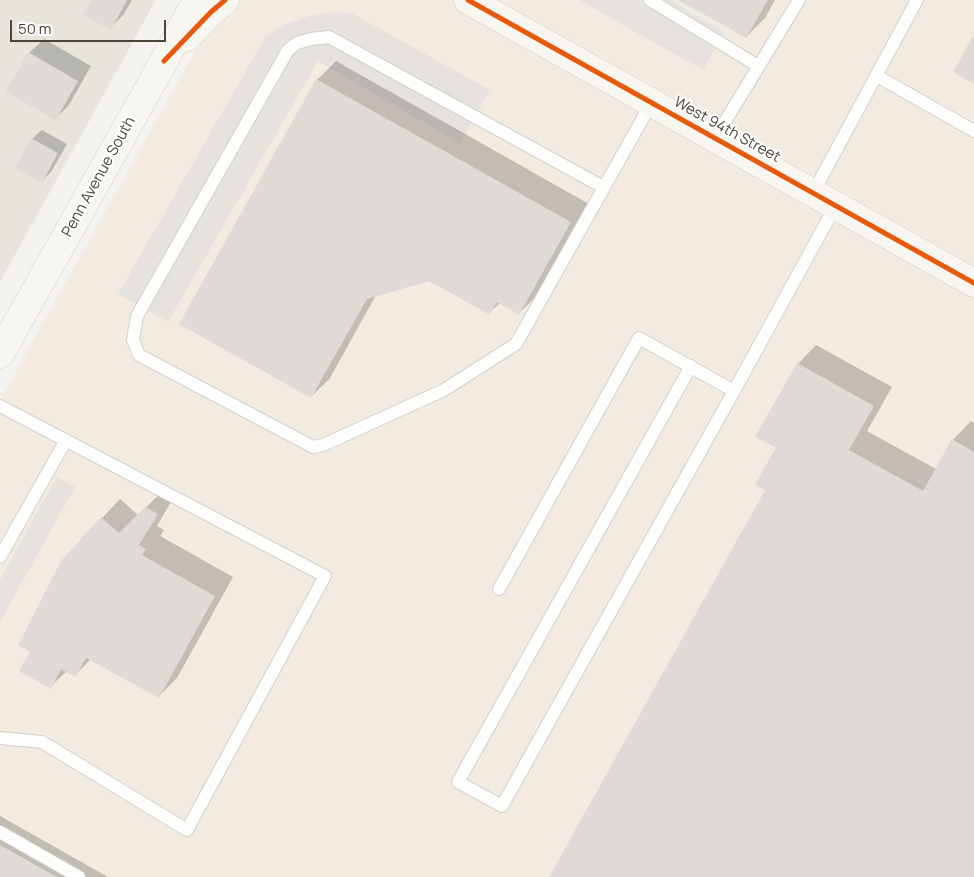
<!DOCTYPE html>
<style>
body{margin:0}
#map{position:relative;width:974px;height:877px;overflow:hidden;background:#f4f2ee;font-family:Manrope,sans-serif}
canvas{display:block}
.scale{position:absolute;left:10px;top:20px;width:156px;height:22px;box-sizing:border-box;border:2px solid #4b4439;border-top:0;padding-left:6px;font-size:15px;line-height:18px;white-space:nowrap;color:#4b4439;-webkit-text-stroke:4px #fff;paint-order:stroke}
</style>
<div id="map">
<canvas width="974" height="877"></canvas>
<div class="scale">50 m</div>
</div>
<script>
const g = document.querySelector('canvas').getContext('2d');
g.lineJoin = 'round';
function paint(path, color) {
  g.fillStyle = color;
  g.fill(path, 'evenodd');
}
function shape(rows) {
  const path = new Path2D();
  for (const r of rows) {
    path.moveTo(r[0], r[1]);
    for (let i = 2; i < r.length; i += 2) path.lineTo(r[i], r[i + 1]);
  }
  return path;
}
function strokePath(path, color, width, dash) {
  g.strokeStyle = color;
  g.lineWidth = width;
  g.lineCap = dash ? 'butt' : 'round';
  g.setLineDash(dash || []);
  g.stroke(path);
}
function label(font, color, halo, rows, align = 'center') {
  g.font = font + ' Manrope,sans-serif';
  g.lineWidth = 4;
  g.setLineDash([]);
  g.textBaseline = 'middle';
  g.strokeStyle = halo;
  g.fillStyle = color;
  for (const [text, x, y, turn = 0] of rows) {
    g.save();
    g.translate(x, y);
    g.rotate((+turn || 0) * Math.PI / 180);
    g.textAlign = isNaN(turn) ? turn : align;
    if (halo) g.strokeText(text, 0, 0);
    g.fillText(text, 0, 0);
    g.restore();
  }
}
paint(shape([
 [0,0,156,0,0,282]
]), '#e7e4dc');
paint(shape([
 [224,0,974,0,974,877,0,877,0,400]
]), '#f3ebdf');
paint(shape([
 [579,0,669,0,725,32,703,70],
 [334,12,353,14,490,90,460,143,318,61,168,322,118,294,266,36,283,25,310,16],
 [57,477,75,487,0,622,0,580]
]), '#e6e3df');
paint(shape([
 [92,0,132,0,124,14,110,28],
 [681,0,775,0,765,18,746,37],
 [44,39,91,66,69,105,55,119,7,91,29,53],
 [336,61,589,204,538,295,519,313,500,303,489,313,429,279,376,295,330,378,311,397,317,80],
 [42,130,67,144,51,172,41,182,32,139],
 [816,345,892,387,867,431,936,469,953,440,971,421,974,423,974,877,550,877,767,489,798,364],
 [165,489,175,495,157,526,164,530,160,536,233,577,177,678,158,697,91,659,75,675,67,671,50,687,32,651,62,561,120,499,138,515],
 [0,816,108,877,0,877]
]), '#0003');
paint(shape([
 [91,0,127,0,111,30,83,15],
 [678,0,768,0,746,38],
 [974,34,974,84,953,72],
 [28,52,78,81,56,120,6,92],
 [316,79,571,222,519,315,497,302,490,315,429,281,367,299,311,398,179,324],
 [31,138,58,153,42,183,15,168],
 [797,363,874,406,849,450,923,491,952,439,974,452,974,877,549,877,765,490,755,484,776,448,755,437],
 [145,507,158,514,139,545,146,549,142,555,215,596,159,698,86,658,75,677,61,669,51,689,19,671,30,652,18,645,61,561,101,517,119,533],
 [0,845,57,877,0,877]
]), '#dedbd6');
const lane = shape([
 [650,0,758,66],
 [877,76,974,131],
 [715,138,799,0],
 [603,187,329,37,311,39,297,43,288,50,137,316,133,340,139,355,313,447,323,445,444,390,516,344,652,102],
 [813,193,917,0],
 [691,366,458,782,502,806,734,391],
 [0,406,325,576,187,830,42,742,0,738],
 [0,557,66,440],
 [499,589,639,338,734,391,836,205],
 [0,832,79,877]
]);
const secondary = shape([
 [468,0,974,283],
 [187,37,211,12,225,0],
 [0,354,164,61,197,0]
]);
strokePath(lane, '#d2d0cb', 14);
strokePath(secondary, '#d3cfc5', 29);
strokePath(lane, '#fdfdfc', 12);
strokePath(secondary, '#f7f6f1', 28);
strokePath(shape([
 [468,0,974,283],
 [164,61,211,12,225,0]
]), '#e8590c', 5);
label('15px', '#4b4439', '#fff', [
 ["West 94th Street",727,130,29],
 ["Penn Avenue South",99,177,-61]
]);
</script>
